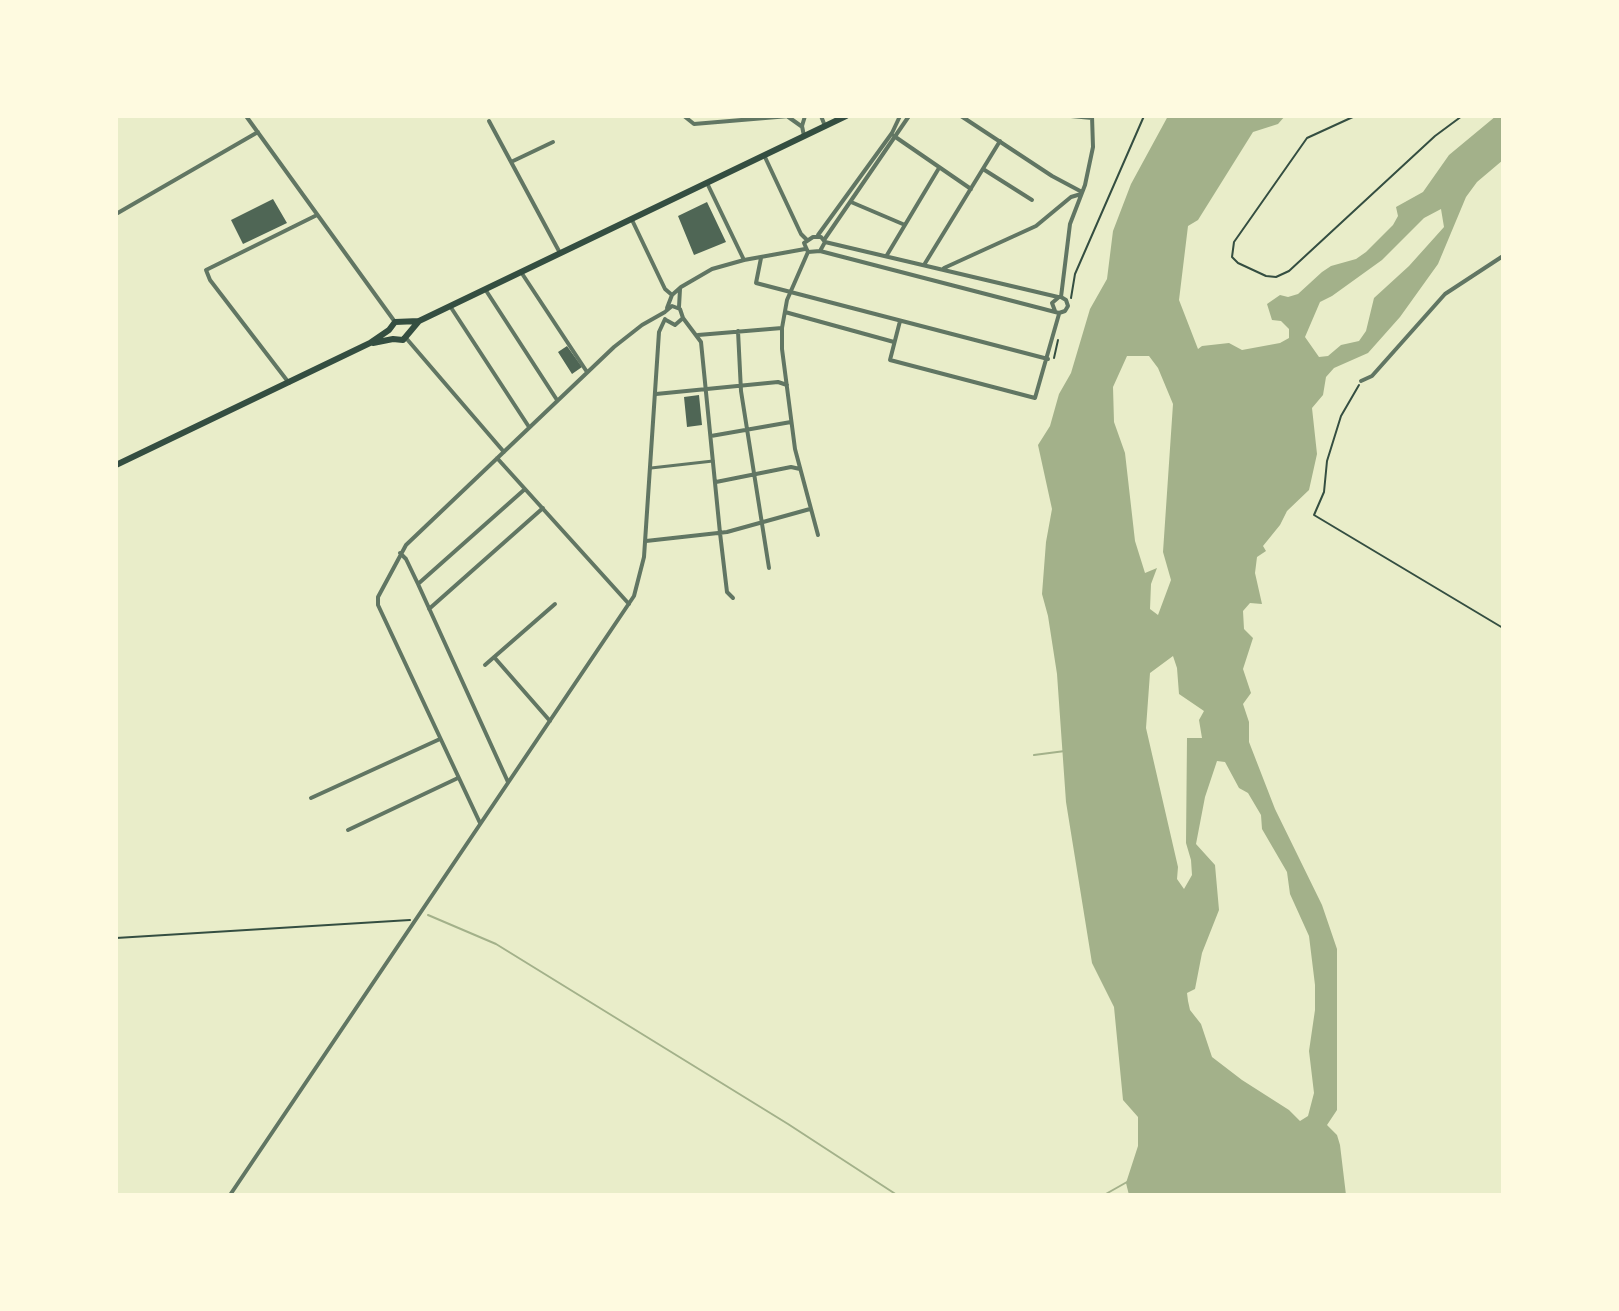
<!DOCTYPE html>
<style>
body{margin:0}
#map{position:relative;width:1619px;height:1311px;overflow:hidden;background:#e9edc9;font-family:Barlow,sans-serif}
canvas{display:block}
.frame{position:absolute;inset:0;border:118px solid #fefae0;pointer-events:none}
</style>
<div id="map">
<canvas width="1619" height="1311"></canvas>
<div class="frame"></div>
</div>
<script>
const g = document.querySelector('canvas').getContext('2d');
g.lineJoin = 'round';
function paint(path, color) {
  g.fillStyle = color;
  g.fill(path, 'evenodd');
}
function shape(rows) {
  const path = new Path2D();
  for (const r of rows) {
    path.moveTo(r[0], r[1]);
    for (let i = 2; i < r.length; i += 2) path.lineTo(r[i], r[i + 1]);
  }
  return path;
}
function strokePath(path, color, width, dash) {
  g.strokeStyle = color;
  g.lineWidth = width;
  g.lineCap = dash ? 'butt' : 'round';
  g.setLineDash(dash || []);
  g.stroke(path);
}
paint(shape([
 [1168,116,1285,116,1278,124,1253,132,1198,220,1188,226,1179,300,1198,349,1202,346,1229,343,1242,350,1280,343,1289,338,1289,329,1281,321,1272,320,1267,304,1280,295,1288,297,1298,294,1322,272,1331,266,1356,259,1366,252,1393,225,1398,216,1396,207,1423,192,1449,155,1496,116,1503,116,1503,160,1477,182,1466,197,1438,264,1400,317,1368,353,1334,368,1326,377,1323,395,1312,408,1317,454,1309,490,1287,511,1280,525,1263,546,1266,551,1257,557,1255,573,1262,604,1250,603,1243,611,1244,629,1253,638,1243,669,1251,693,1243,704,1249,722,1249,742,1275,809,1322,905,1337,949,1337,1110,1327,1125,1337,1135,1340,1145,1346,1195,1129,1195,1126,1183,1138,1146,1138,1117,1123,1100,1114,1007,1092,963,1066,802,1057,674,1048,616,1042,594,1046,542,1052,509,1038,445,1050,426,1059,394,1071,373,1090,309,1107,279,1113,231,1131,184],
 [1441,209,1444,227,1409,266,1374,298,1366,331,1359,341,1341,345,1328,356,1319,357,1305,337,1320,302,1332,296,1382,260,1424,218],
 [1127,356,1149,356,1158,368,1173,404,1163,552,1171,580,1158,615,1150,609,1151,584,1157,568,1145,573,1135,541,1125,453,1114,422,1113,387],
 [1173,656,1177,668,1179,694,1204,711,1199,720,1202,738,1187,738,1186,843,1191,860,1192,875,1184,889,1177,879,1178,867,1146,728,1150,673],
 [1217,761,1225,762,1239,788,1248,793,1261,815,1262,829,1287,872,1290,894,1309,936,1315,985,1315,1010,1309,1051,1314,1093,1308,1116,1300,1121,1289,1110,1242,1080,1212,1057,1201,1024,1190,1010,1188,1001,1187,993,1195,989,1202,953,1219,910,1215,865,1196,844,1205,797]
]), '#a3b18a');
strokePath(shape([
 [1034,755,1065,751],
 [428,915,496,944,788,1124,897,1195],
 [1104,1195,1127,1182]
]), '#a3b18a', 2);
paint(shape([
 [273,199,287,223,243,244,231,220],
 [707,202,726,242,694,255,678,216],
 [567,346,582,367,572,374,558,352],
 [699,395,702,425,687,427,684,397]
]), '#4f6655');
strokePath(shape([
 [1355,116,1307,138,1234,242,1232,257,1238,263,1266,276,1276,277,1289,271,1435,136,1462,116],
 [1071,298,1075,274,1144,116],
 [1054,358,1058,340],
 [1359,385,1341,416,1327,461,1324,492,1314,515,1503,628],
 [116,938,410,920]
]), '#344e41', 2);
strokePath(shape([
 [651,468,713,461]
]), '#617663', 3);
strokePath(shape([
 [246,116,395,322],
 [684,116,694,124,789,116],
 [787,116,801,126],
 [821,116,825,126],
 [961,116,1052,176,1082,192],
 [1071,116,1092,118],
 [489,121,560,253],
 [804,136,802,126,805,116],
 [894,136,971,189],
 [764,155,801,234,807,240],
 [511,162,553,142],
 [983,169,1032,200],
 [707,183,744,260],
 [851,202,905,225],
 [116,214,258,132],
 [632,220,665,289,672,295],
 [818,235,892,133,900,116],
 [824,240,909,116],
 [825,242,1058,297],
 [820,251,825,242,821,237,813,237,804,243,808,252,820,251,1059,313],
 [808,252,787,300,782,328,782,349,795,449,818,535],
 [887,255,939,168],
 [761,258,756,283,1048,359],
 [924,265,1000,141],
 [944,268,1036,226,1071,197,1081,194],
 [521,272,587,372],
 [485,289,557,400],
 [1061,297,1070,224,1085,185,1093,147,1092,116],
 [450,306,529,427],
 [679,307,680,289],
 [667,308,672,295,681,287,712,269,744,260,805,249],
 [666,311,672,306,680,309,683,318,701,342,720,533,727,592,733,598],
 [1055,311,1052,303,1059,297],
 [785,312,894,342],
 [1059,313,1065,311,1068,306,1066,300,1061,297],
 [666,320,675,325,683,318],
 [900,321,890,360,1035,398,1059,314],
 [738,331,741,391,769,568],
 [698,335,782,328],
 [406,338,504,452],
 [1361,381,1372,376,1445,294,1503,256],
 [289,383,210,280,206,270,317,215],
 [656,394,778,382,787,385],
 [711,436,791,422],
 [497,458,629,604],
 [716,482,791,467,800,469],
 [646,541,727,532,810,509],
 [400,553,406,559,418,584,508,782],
 [418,584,525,489],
 [429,609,543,508],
 [494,657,550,721],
 [485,665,555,604],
 [311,798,440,739],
 [480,823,378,605,378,597,406,545,614,347,642,325,665,312],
 [348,830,458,778],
 [230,1195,634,596,644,557,659,332,665,319]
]), '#617663', 4);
strokePath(shape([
 [373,343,393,339,403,340,419,321],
 [116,465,370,343,389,330,395,322,419,321,846,116]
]), '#344e41', 6);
</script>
